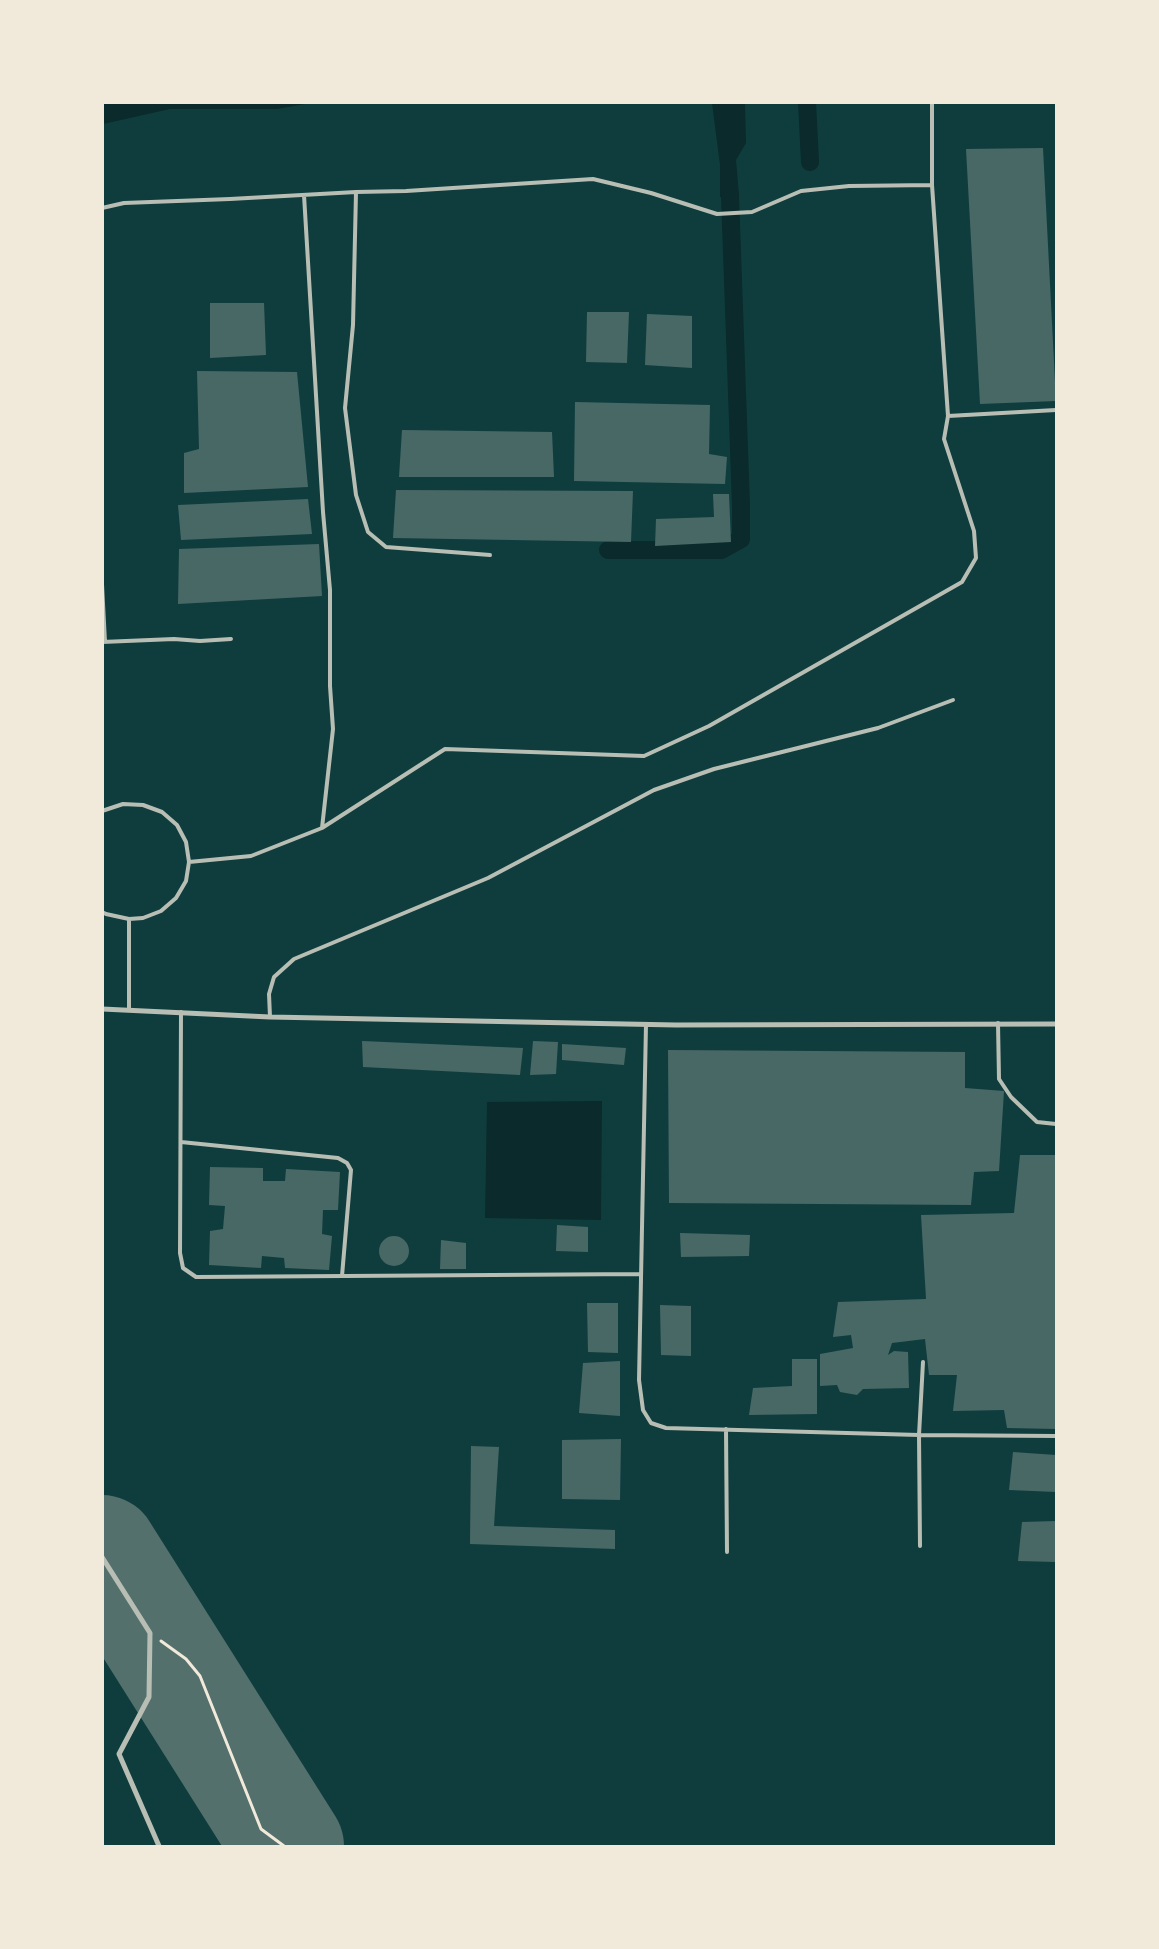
<!DOCTYPE html>
<style>
body{margin:0}
#map{position:relative;width:1159px;height:1949px;overflow:hidden;background:#0f3d3e;font-family:Signika,sans-serif}
canvas{display:block}
.frame{position:absolute;inset:0;border:104px solid #f1e9da;pointer-events:none}
</style>
<div id="map">
<canvas width="1159" height="1949"></canvas>
<div class="frame"></div>
</div>
<script>
const g = document.querySelector('canvas').getContext('2d');
g.lineJoin = 'round';
function paint(path, color) {
  g.fillStyle = color;
  g.fill(path, 'evenodd');
}
function shape(rows) {
  const path = new Path2D();
  for (const r of rows) {
    if (r.length === 3) {
      path.moveTo(r[0] + r[2], r[1]);
      path.arc(r[0], r[1], r[2], 0, 2 * Math.PI);
      continue;
    }
    path.moveTo(r[0], r[1]);
    for (let i = 2; i < r.length; i += 2) path.lineTo(r[i], r[i + 1]);
  }
  return path;
}
function strokePath(path, color, width, dash) {
  g.strokeStyle = color;
  g.lineWidth = width;
  g.lineCap = dash ? 'butt' : 'round';
  g.setLineDash(dash || []);
  g.stroke(path);
}
paint(shape([
 [102,103,103,102,311,103,277,109,170,109,103,124],
 [712,103,745,103,746,143,736,160,739,195,720,197,720,165],
 [602,1101,601,1220,485,1218,487,1102]
]), '#0a2a2b');
strokePath(shape([
 [807,102,810,162],
 [608,550,721,550,741,539,741,506,730,196]
]), '#0a2a2b', 18);
strokePath(shape([
 [102,1551,288,1846]
]), '#53706d', 112);
paint(shape([
 [1043,148,1056,401,980,404,966,149],
 [210,303,264,303,266,355,210,358],
 [587,312,629,312,627,363,586,362],
 [647,314,692,316,692,368,645,365],
 [197,371,297,372,308,487,184,493,184,453,199,449],
 [575,402,710,405,709,454,727,457,725,484,574,481],
 [402,430,552,432,554,477,399,477],
 [396,490,633,491,631,542,393,538],
 [713,494,729,494,731,542,655,546,656,519,714,517],
 [308,499,312,534,181,540,178,505],
 [319,544,322,596,178,604,179,549],
 [362,1041,523,1048,520,1075,363,1067],
 [533,1041,558,1042,556,1074,530,1075],
 [562,1044,626,1048,624,1065,562,1060],
 [668,1050,965,1052,965,1088,1004,1091,999,1171,974,1172,971,1205,669,1203],
 [1020,1155,1056,1155,1056,1429,1007,1428,1004,1410,953,1411,957,1375,929,1375,925,1339,892,1343,888,1355,894,1351,908,1352,909,1388,863,1389,857,1395,840,1392,837,1385,820,1386,820,1354,853,1348,851,1335,833,1337,838,1302,926,1299,921,1215,1014,1213],
 [210,1167,263,1168,263,1181,285,1181,286,1169,340,1172,338,1210,323,1210,322,1234,332,1236,329,1270,285,1268,284,1258,262,1256,261,1268,209,1265,210,1231,223,1229,225,1206,209,1205],
 [557,1225,588,1227,588,1252,556,1251],
 [680,1233,750,1235,749,1256,681,1257],
 [394,1251,15],
 [441,1240,466,1243,466,1269,440,1269],
 [587,1303,618,1303,618,1353,588,1352],
 [660,1305,691,1306,691,1356,661,1355],
 [792,1359,817,1359,817,1414,749,1415,753,1388,792,1386],
 [620,1361,620,1416,579,1413,583,1363],
 [621,1439,620,1500,562,1499,562,1440],
 [471,1446,499,1447,494,1526,615,1530,615,1549,470,1544],
 [1013,1452,1056,1455,1056,1492,1009,1490],
 [1056,1521,1056,1562,1018,1561,1022,1522]
]), '#486865');
strokePath(shape([
 [161,1641,186,1659,200,1676,261,1829,284,1846]
]), '#f1e9da', 3);
strokePath(shape([
 [304,195,323,512,330,590,330,686,333,729,322,828],
 [102,208,124,203,230,199,356,192],
 [948,416,1056,410],
 [490,555,386,547,368,532,356,495,345,408,353,325,356,192,406,191,593,179,651,193,717,214,752,212,801,191,849,186,932,185],
 [102,584,105,642],
 [102,642,174,639,200,641,231,639],
 [102,811,123,804,143,805,162,812,177,825,186,842,189,862,186,881,176,898,161,911,143,918,129,919,106,914,102,912],
 [189,862,251,856,322,828,445,749,644,756,709,726,962,582,976,558,974,531,944,439,948,416,932,185,932,102],
 [129,919,129,1009],
 [181,1012,180,1253,183,1268,196,1277,641,1274],
 [270,1017,269,994,274,977,294,959,488,878,654,790,714,769,878,728,953,700],
 [998,1023,999,1079,1011,1097,1037,1122,1056,1124],
 [646,1024,639,1380,643,1410,651,1423,666,1428,919,1435,1056,1436],
 [181,1142,338,1158,347,1163,351,1170,342,1276],
 [726,1429,727,1552],
 [920,1546,919,1435,923,1362]
]), '#b8beb3', 4);
strokePath(shape([
 [102,1009,270,1017,676,1025,1056,1024],
 [102,1557,150,1633,149,1697,119,1754,159,1846]
]), '#b8beb3', 5);
</script>
